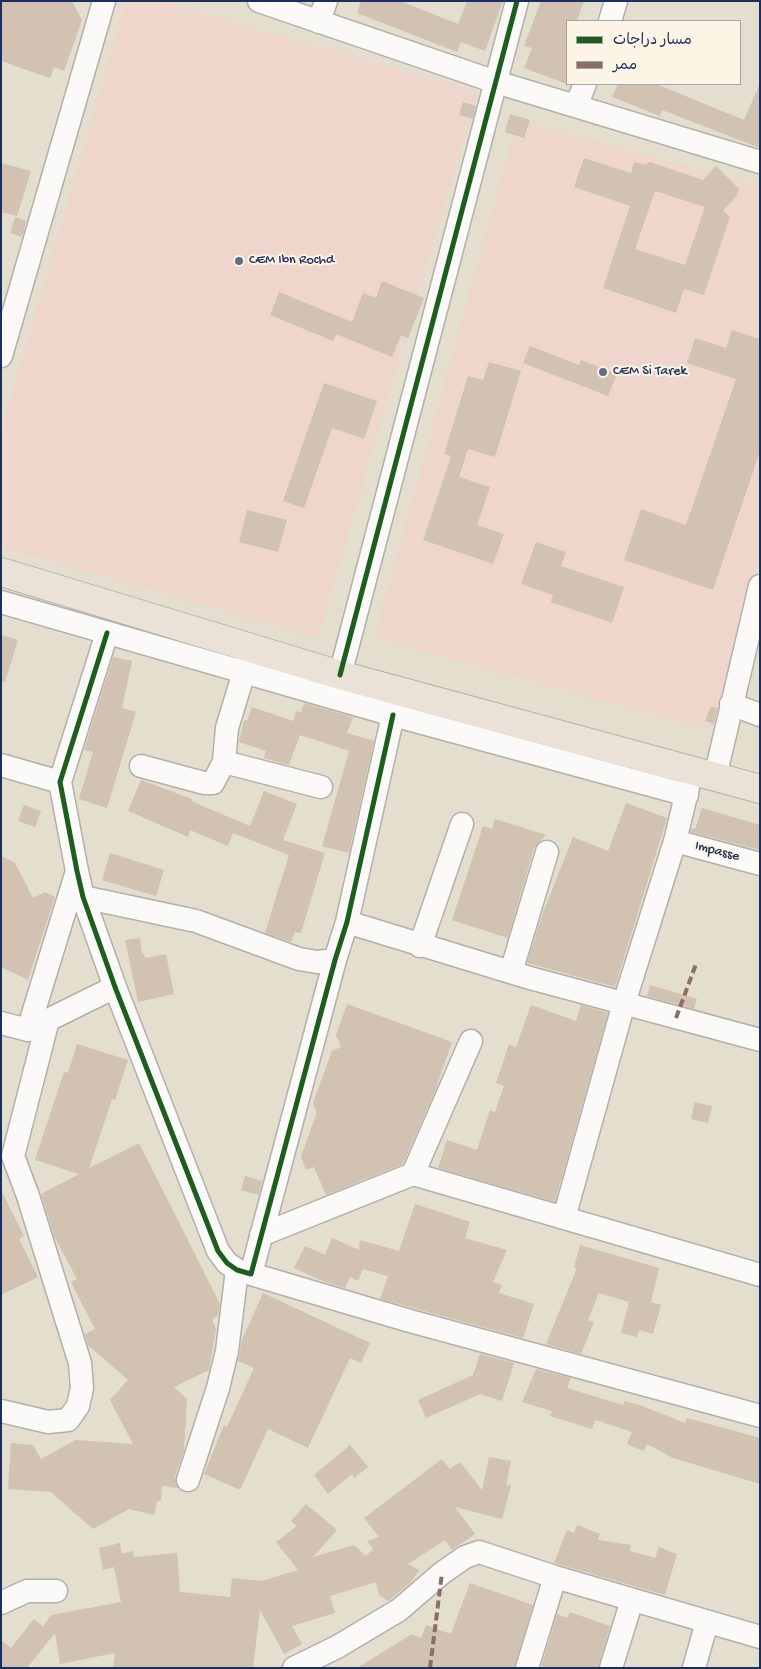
<!DOCTYPE html>
<meta charset="utf-8">
<style>
body{margin:0}
#map{position:relative;width:761px;height:1669px;overflow:hidden;background:#e3decd;font-family:"Gochi Hand","Playpen Sans Arabic",sans-serif}
canvas{display:block}
.frame{position:absolute;inset:0;border:2px solid #1b2f5e;pointer-events:none}
.legend{position:absolute;left:566px;top:20px;width:175px;height:65px;box-sizing:border-box;background:#fcf5e5;border:1px solid #a2a6af;margin:0;padding:6px 9px;list-style:none;font-size:15px;color:#1b2f5e}
.legend li{display:flex;align-items:center;gap:10px;height:25px}
.legend b{width:25px;border:1px solid #a2a6af}
</style>
<div id="map">
<canvas width="761" height="1669"></canvas>
<div class="frame"></div>
<ul class="legend">
<li><b style="height:6px;background:#1b5e20"></b>مسار دراجات</li>
<li><b style="height:6px;background:#8d6e63"></b>ممر</li>
</ul>
</div>
<script>
const g = document.querySelector('canvas').getContext('2d');
g.lineJoin = 'round';
function paint(path, color) {
  g.fillStyle = color;
  g.fill(path, 'evenodd');
}
function shape(rows) {
  const path = new Path2D();
  for (const r of rows) {
    path.moveTo(r[0], r[1]);
    for (let i = 2; i < r.length; i += 2) path.lineTo(r[i], r[i + 1]);
  }
  return path;
}
function strokePath(path, color, width, dash) {
  g.strokeStyle = color;
  g.lineWidth = width;
  g.lineCap = dash ? 'butt' : 'round';
  g.setLineDash(dash || []);
  g.stroke(path);
}
function label(font, color, halo, rows, align = 'center') {
  g.font = font + ' "Gochi Hand",sans-serif';
  g.lineWidth = 4;
  g.setLineDash([]);
  g.textBaseline = 'middle';
  g.strokeStyle = halo;
  g.fillStyle = color;
  for (const [text, x, y, turn = 0] of rows) {
    g.save();
    g.translate(x, y);
    g.rotate((+turn || 0) * Math.PI / 180);
    g.textAlign = isNaN(turn) ? turn : align;
    if (halo) g.strokeText(text, 0, 0);
    g.fillText(text, 0, 0);
    g.restore();
  }
}
paint(shape([
 [126,1,160,1,477,92,318,638,1,547,1,431],
 [517,120,760,186,760,558,712,731,374,638]
]), '#eed6cc');
paint(shape([
 [1,1,72,1,82,20,64,71,54,67,50,78,1,61],
 [361,1,400,1,458,24,467,1,503,1,485,51,461,42,457,52,357,13],
 [541,1,584,1,577,21,567,21,567,84,524,68,532,48,524,46],
 [760,83,760,148,662,110,660,116,612,97,618,84,656,84,744,120],
 [463,102,476,106,473,119,459,115],
 [510,114,530,120,524,138,505,132],
 [584,158,631,173,634,162,646,165,650,162,703,180,716,166,739,189,737,195,723,211,730,217,704,295,684,289,676,313,603,288,630,206,574,187],
 [655,191,705,207,685,265,635,249],
 [1,163,31,171,17,216,1,212],
 [15,217,26,221,22,237,10,233],
 [382,281,424,298,408,338,401,335,392,357,336,334,333,341,270,315,279,292,352,322,363,293,376,298],
 [732,330,760,339,760,451,713,590,624,560,641,509,686,525,736,379,687,363,695,338,726,348],
 [530,346,579,365,581,360,617,374,608,396,523,363],
 [489,362,521,371,495,457,468,449,459,477,490,487,477,525,504,534,493,564,423,540,451,456,444,454,468,376,483,380],
 [324,383,377,401,364,439,332,428,304,508,283,501],
 [247,510,287,520,278,552,239,542],
 [536,542,566,552,561,566,624,587,612,623,551,602,553,595,521,584],
 [1,635,18,640,5,682,1,682],
 [113,657,132,661,122,708,136,712,107,808,79,799,93,752,84,750],
 [304,703,353,717,347,733,374,741,349,853,322,846,349,751,300,735,289,765,264,758,266,751,239,742,244,720,247,721,252,707,293,721,296,711,301,713],
 [711,706,718,708,714,724,705,721],
 [141,780,192,799,191,801,250,826,264,791,297,804,283,840,325,853,301,933,295,932,291,942,265,933,289,855,233,833,228,846,190,830,188,837,128,811],
 [626,803,667,818,615,987,527,963,541,918,573,837,608,851],
 [24,805,41,811,35,827,18,821],
 [702,808,760,825,760,850,691,832,692,828,695,829],
 [495,819,546,835,534,848,508,938,452,920,483,826,492,829],
 [110,853,164,870,156,896,102,880],
 [1,856,15,863,33,898,45,892,55,897,28,980,1,967],
 [140,938,142,954,144,954,145,958,166,954,174,994,138,1002,125,940],
 [650,985,697,999,694,1009,647,996],
 [347,1004,452,1042,435,1091,403,1164,326,1195,314,1167,306,1170,301,1157,317,1112,313,1103,332,1051,341,1047,336,1035],
 [531,1005,576,1021,581,1005,608,1013,555,1202,438,1168,447,1140,477,1150,490,1110,495,1112,504,1086,496,1083,509,1044,516,1047],
 [77,1044,128,1060,115,1100,112,1099,89,1168,139,1143,220,1304,218,1316,212,1319,216,1329,209,1370,174,1387,187,1399,184,1451,175,1476,178,1488,162,1486,161,1501,157,1501,154,1515,129,1509,93,1529,51,1492,8,1489,11,1443,33,1445,41,1459,76,1440,133,1444,110,1400,128,1380,88,1345,85,1334,95,1329,71,1282,77,1279,54,1236,41,1194,79,1174,35,1160,64,1072,68,1073],
 [695,1102,712,1106,708,1123,691,1119],
 [245,1176,262,1181,259,1195,241,1190],
 [1,1190,24,1236,19,1239,38,1277,1,1295],
 [415,1204,470,1222,465,1238,507,1250,493,1282,502,1285,499,1293,534,1304,523,1338,380,1299,388,1276,363,1269,358,1281,350,1277,345,1288,325,1282,294,1268,305,1246,325,1255,332,1238,359,1250,360,1240,399,1251],
 [580,1245,659,1268,651,1302,661,1305,653,1334,639,1330,637,1337,621,1333,629,1302,599,1293,588,1320,594,1322,581,1354,546,1344,577,1268,574,1267],
 [263,1293,370,1343,361,1363,350,1358,308,1448,268,1429,240,1490,204,1474,224,1425,227,1427,254,1368,238,1361,242,1340],
 [480,1354,514,1363,502,1401,480,1394,426,1418,418,1400,473,1375],
 [536,1369,571,1378,567,1388,623,1405,625,1401,642,1406,685,1423,687,1418,760,1438,760,1484,673,1458,647,1444,644,1451,627,1444,632,1432,595,1420,592,1429,550,1416,552,1411,522,1402],
 [350,1445,368,1467,354,1478,352,1474,328,1494,314,1475],
 [489,1457,511,1461,506,1485,511,1486,502,1519,455,1507,475,1534,452,1550,445,1540,408,1564,419,1570,412,1581,388,1601,379,1595,376,1582,330,1596,335,1613,292,1626,302,1644,284,1654,260,1610,253,1668,113,1668,115,1653,60,1664,55,1633,27,1668,1,1668,1,1640,11,1648,34,1619,43,1627,51,1615,121,1602,114,1567,103,1570,99,1548,120,1543,122,1554,133,1551,134,1557,177,1553,180,1592,230,1597,232,1578,262,1581,298,1570,276,1542,297,1526,291,1521,306,1504,337,1530,313,1557,354,1545,366,1556,373,1549,367,1541,379,1537,364,1518,442,1459,450,1469,460,1462,482,1490],
 [577,1525,600,1534,598,1540,631,1545,630,1551,655,1558,659,1547,677,1554,665,1595,554,1563,567,1530,574,1533],
 [470,1583,533,1605,514,1668,357,1668,412,1634,421,1638,426,1625,451,1634],
 [570,1612,610,1626,598,1668,541,1668,557,1614,567,1618]
]), '#d1c2b1');
const minor = shape([
 [259,1,496,82,760,162],
 [610,21,616,1],
 [319,22,326,1],
 [576,106,585,84],
 [1,356,104,1],
 [1,602,393,715,687,795],
 [107,633,60,782,77,871,83,897,115,987,218,1251,227,1263,237,1270,251,1274,335,960,347,922,393,715],
 [340,675,517,1],
 [731,704,760,715],
 [224,762,321,787],
 [1,765,60,782],
 [141,766,204,783,213,783,224,762,227,728,248,659],
 [715,777,760,586],
 [675,841,760,864],
 [83,897,196,921,299,959,317,962,335,960],
 [347,922,530,978,760,1040],
 [420,946,462,824],
 [511,972,547,852],
 [1,1023,28,1030,41,1024],
 [28,1030,77,871],
 [413,1174,471,1041],
 [564,1218,624,1003,675,841,690,779],
 [261,1235,413,1174,760,1275],
 [251,1274,410,1321,760,1416],
 [1,1411,48,1422,68,1420,78,1406,82,1388,80,1363,28,1196,13,1156,48,1020,115,987],
 [188,1480,218,1388,227,1351,237,1270],
 [555,1577,760,1637],
 [1,1603,27,1591,56,1591],
 [294,1668,337,1647,399,1610,442,1573,465,1557,479,1552,555,1577,527,1668],
 [611,1668,632,1600],
 [694,1668,707,1622]
]);
const major = shape([
 [1,572,340,675,760,789]
]);
strokePath(minor, '#b1b0aa', 25);
strokePath(major, '#b1b0aa', 30);
strokePath(minor, '#fbfaf8', 22);
strokePath(major, '#eae2d6', 28);
strokePath(shape([
 [676,1018,696,964],
 [430,1668,442,1573]
]), '#8d6e63', 4, [8, 4]);
strokePath(shape([
 [107,633,60,782,77,871,83,897,115,987,218,1251,227,1263,237,1270,251,1274,335,960,347,922,393,715],
 [340,675,517,1]
]), '#1b5e20', 5);
for (const [x, y, r, color] of [
 [239,261,5,"#616c85"],
 [603,372,5,"#616c85"]
]) {
  const dot = new Path2D();
  dot.arc(x, y, r, 0, 2 * Math.PI);
  g.fillStyle = color;
  g.fill(dot);
  strokePath(dot, '#fcf5e5', 2);
}
label('14px', '#1b2f5e', '#fcf5e5', [
 ["CEM Ibn Rochd",249,261],
 ["CEM Si Tarek",613,372]
], 'left');
label('14px', '#1b2f5e', '#fcf5e5', [
 ["Impasse",717,852,15]
]);
</script>
